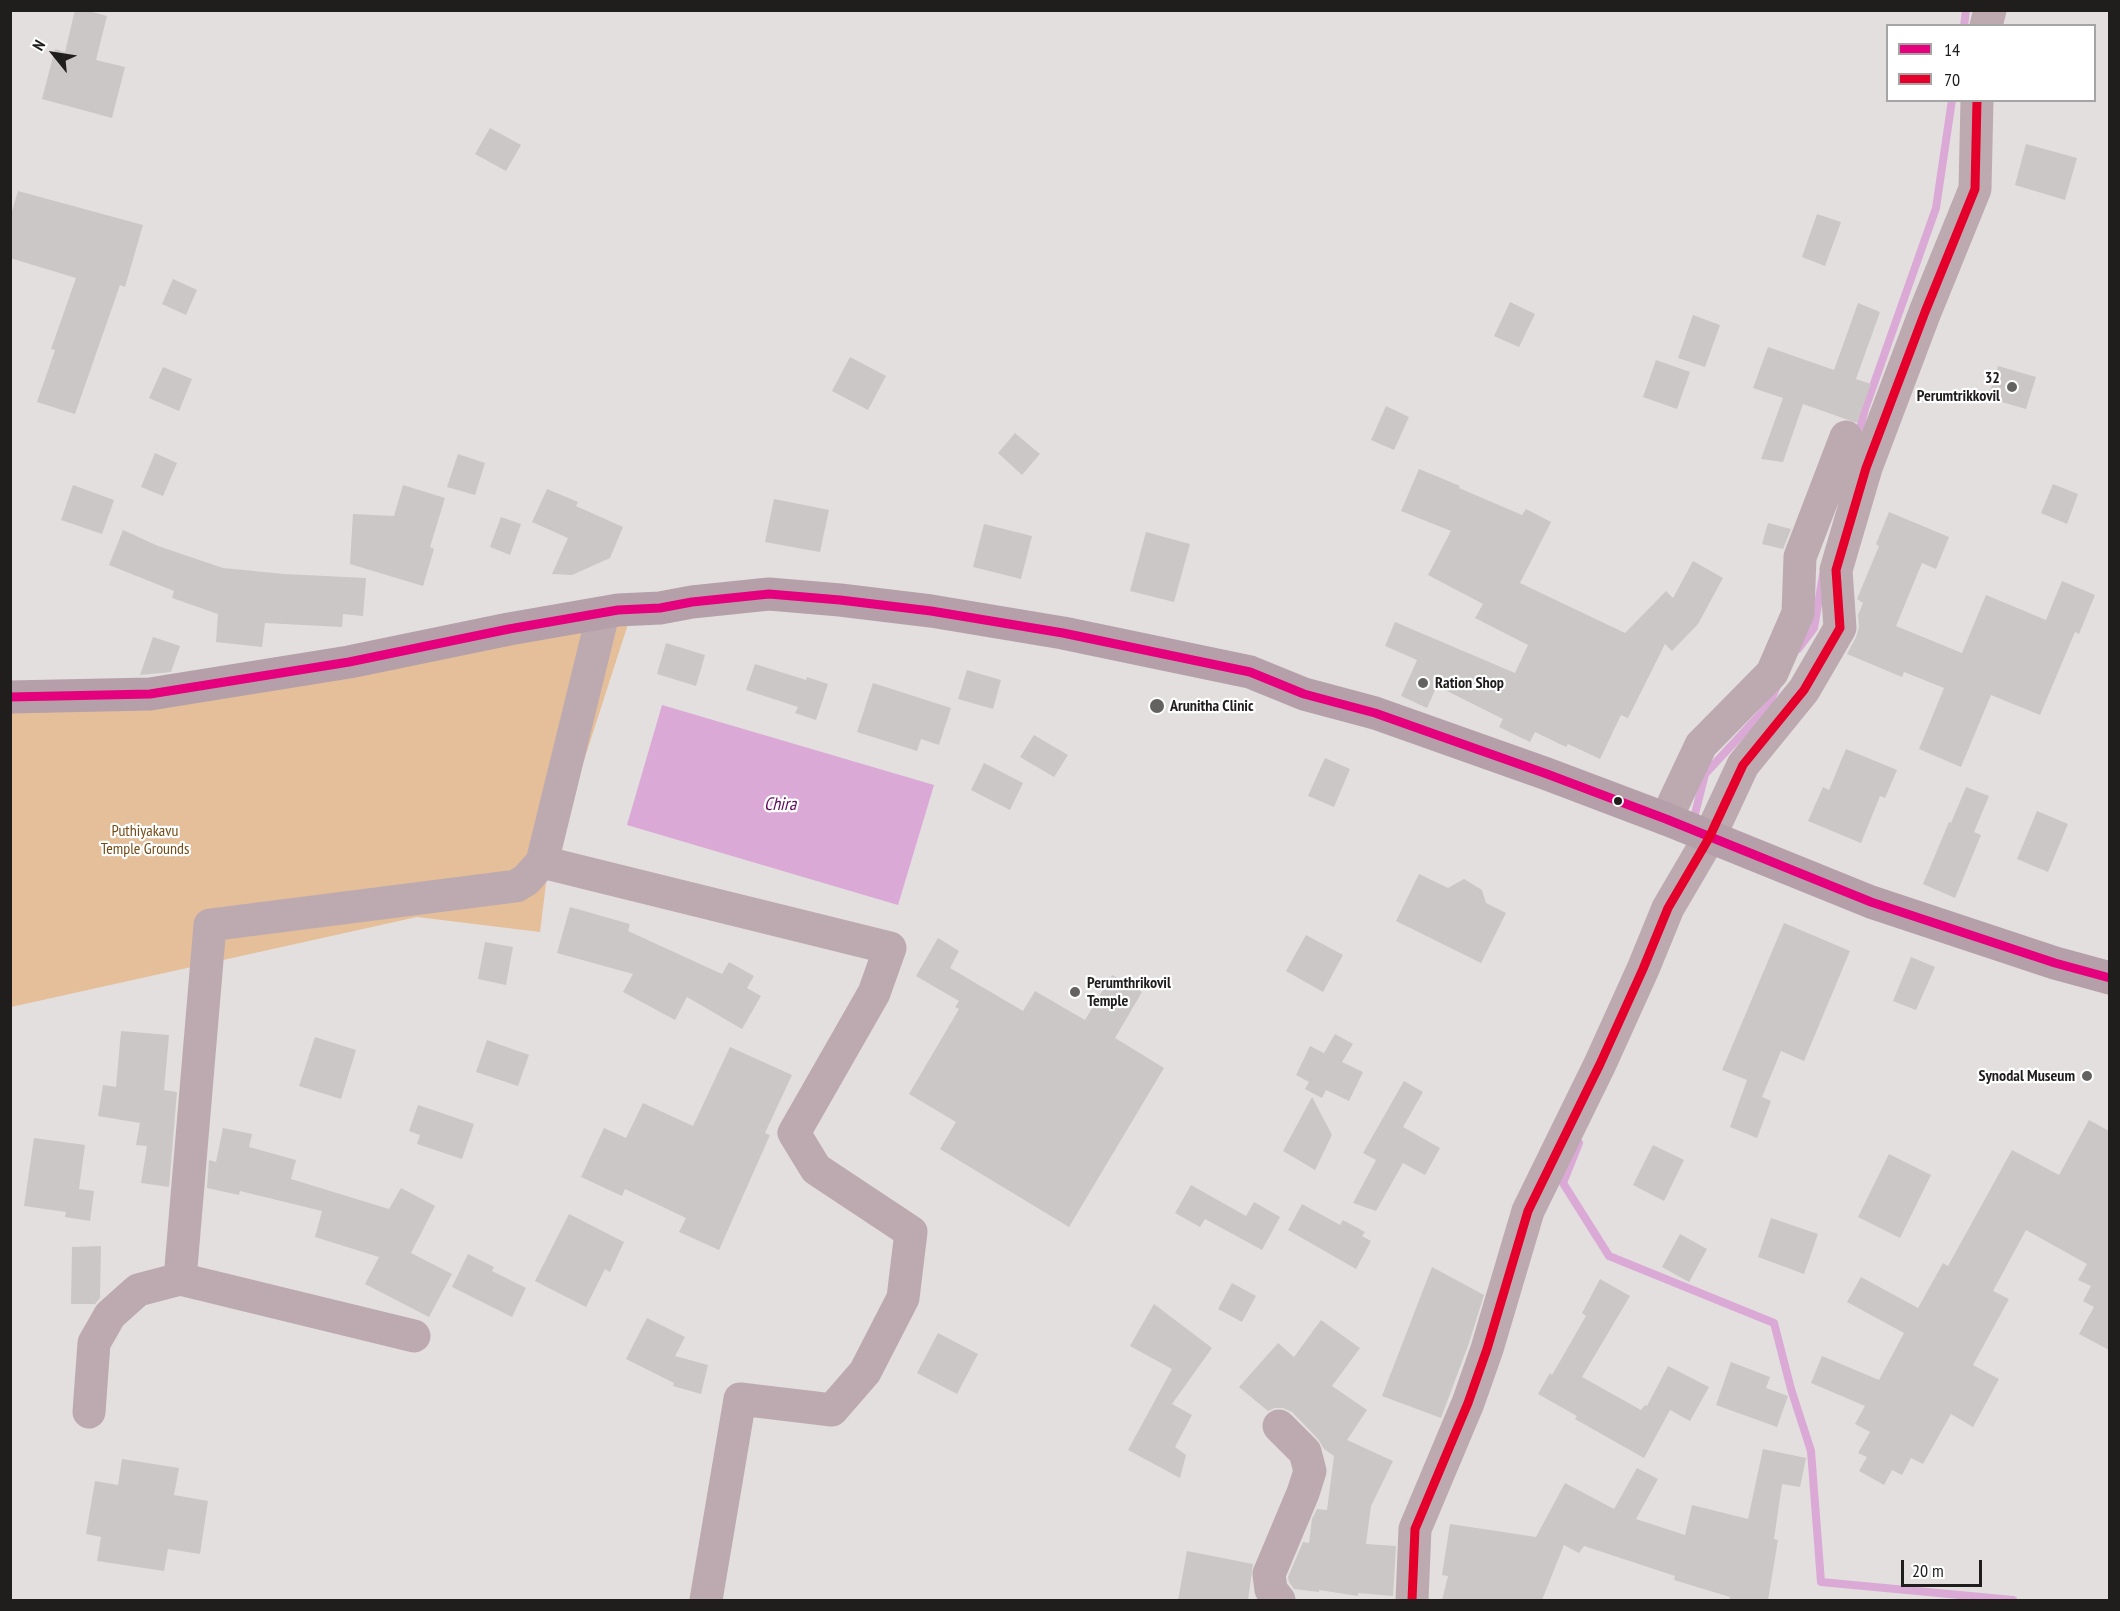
<!DOCTYPE html>
<style>
body{margin:0}
#map{position:relative;width:2120px;height:1611px;overflow:hidden;background:#e3dfdf;font-family:"PT Sans Narrow",sans-serif}
canvas{display:block}
.frame{position:absolute;inset:0;border:12px solid #201d1d;pointer-events:none}
.legend{position:absolute;left:1886px;top:24px;width:210px;height:78px;box-sizing:border-box;background:#fff;border:2px solid #a6a5a5;margin:0;padding:8px 10px;list-style:none;font-size:18px;color:#201d1d}
.legend li{display:flex;align-items:center;gap:12px;height:30px}
.legend b{width:30px;border:2px solid #a6a5a5}
.north{position:absolute;left:24px;top:24px;width:60px;height:60px;-webkit-text-stroke:4px #fff;paint-order:stroke;rotate:300deg;font-size:16px;font-weight:700;line-height:24px;text-align:center;color:#201d1d}
.north::after{content:'';display:block;margin:auto;width:21px;height:27px;background:#201d1d;clip-path:polygon(50% 0,100% 100%,50% 72%,0 100%)}
.scale{position:absolute;left:1901px;top:1560px;width:81px;height:27px;box-sizing:border-box;border:3px solid #201d1d;border-top:0;padding-left:8px;font-size:18px;line-height:21px;white-space:nowrap;color:#201d1d;-webkit-text-stroke:4px #fff;paint-order:stroke}
</style>
<div id="map">
<canvas width="2120" height="1611"></canvas>
<div class="frame"></div>
<ul class="legend">
<li><b style="height:8px;background:#e5007d"></b>14</li>
<li><b style="height:8px;background:#e4002b"></b>70</li>
</ul>
<div class="north">N</div>
<div class="scale">20 m</div>
</div>
<script>
const g = document.querySelector('canvas').getContext('2d');
g.lineJoin = 'round';
function paint(path, color) {
  g.fillStyle = color;
  g.fill(path, 'evenodd');
}
function shape(rows) {
  const path = new Path2D();
  for (const r of rows) {
    path.moveTo(r[0], r[1]);
    for (let i = 2; i < r.length; i += 2) path.lineTo(r[i], r[i + 1]);
  }
  return path;
}
function strokePath(path, color, width, dash) {
  g.strokeStyle = color;
  g.lineWidth = width;
  g.lineCap = dash ? 'butt' : 'round';
  g.setLineDash(dash || []);
  g.stroke(path);
}
function label(font, color, halo, rows, align = 'center') {
  g.font = font + ' "PT Sans Narrow",sans-serif';
  g.lineWidth = 4.5;
  g.setLineDash([]);
  g.textBaseline = 'middle';
  g.strokeStyle = halo;
  g.fillStyle = color;
  for (const [text, x, y, turn = 0] of rows) {
    g.save();
    g.translate(x, y);
    g.rotate((+turn || 0) * Math.PI / 180);
    g.textAlign = isNaN(turn) ? turn : align;
    if (halo) g.strokeText(text, 0, 0);
    g.fillText(text, 0, 0);
    g.restore();
  }
}
paint(shape([
 [629,621,547,875,540,932,417,917,11,1007,10,709]
]), '#e4bf99');
paint(shape([
 [662,705,934,785,898,905,627,825]
]), '#dba9d5');
strokePath(shape([
 [1964,26,1966,10],
 [1857,440,1865,409,1936,208,1952,100],
 [1798,649,1814,628,1823,575],
 [1693,822,1705,774,1768,706,1777,686],
 [1579,1143,1563,1183,1609,1256,1774,1323,1791,1389,1811,1451,1821,1582,2013,1600]
]), '#dba9d5', 8);
paint(shape([
 [75,10,85,10,107,16,96,60,125,67,112,118,42,99,55,49,65,52],
 [490,128,521,145,506,171,475,154],
 [2026,144,2077,158,2065,200,2015,185],
 [18,191,143,225,125,287,120,285,75,414,37,402,55,350,51,349,76,278,10,258,10,218],
 [1817,214,1841,222,1825,266,1802,257],
 [173,279,197,290,186,315,162,304],
 [1510,302,1535,314,1519,347,1494,336],
 [1858,303,1880,312,1856,379,1871,384,1857,423,1803,404,1783,462,1761,459,1783,398,1753,388,1768,347,1834,370],
 [1693,315,1720,325,1705,367,1678,358],
 [850,357,886,376,868,410,832,391],
 [1656,360,1690,372,1677,409,1643,397],
 [1998,366,2036,377,2026,409,1988,398],
 [163,367,192,379,179,411,149,398],
 [1386,406,1409,417,1394,450,1371,440],
 [1015,433,1040,454,1022,475,998,453],
 [155,453,177,463,163,496,141,487],
 [458,454,485,463,475,495,447,487],
 [1419,469,1460,486,1459,488,1522,515,1526,509,1551,522,1520,583,1625,633,1666,591,1673,598,1693,561,1723,578,1698,624,1672,651,1665,644,1628,718,1621,715,1600,759,1568,744,1566,747,1535,732,1530,742,1499,727,1503,719,1437,686,1427,708,1401,696,1417,660,1385,646,1395,622,1515,673,1528,645,1475,618,1483,604,1428,575,1451,531,1401,511],
 [2053,484,2078,494,2067,524,2041,513],
 [73,485,114,500,102,534,61,520],
 [403,485,445,498,430,547,434,549,423,586,350,564,353,514,394,516],
 [547,489,578,502,576,506,623,527,610,558,572,575,552,574,568,538,532,522],
 [774,499,829,510,820,552,765,542],
 [1889,512,1949,537,1936,569,1922,563,1896,626,1962,653,1986,595,2046,620,2062,581,2095,595,2079,634,2075,632,2040,715,1991,695,1961,767,1919,749,1944,688,1904,672,1902,677,1847,654,1856,637,1859,627,1858,615,1863,603,1857,599,1879,546,1876,544],
 [501,517,521,524,510,555,490,547],
 [1768,523,1791,529,1783,549,1762,544],
 [984,524,1032,536,1021,579,973,567],
 [123,530,158,546,223,568,284,574,366,578,363,616,343,614,342,627,265,623,262,647,216,642,218,614,172,598,174,591,109,565],
 [1146,532,1190,544,1174,602,1130,591],
 [153,637,180,646,171,672,140,675],
 [666,643,705,655,696,686,657,674],
 [755,664,806,680,807,677,828,684,816,720,795,713,798,707,746,690],
 [967,670,1001,680,993,709,958,699],
 [873,683,951,708,939,745,921,739,917,751,857,732],
 [1034,735,1068,755,1054,777,1020,757],
 [1846,749,1897,770,1885,798,1880,796,1861,843,1808,821,1823,787,1829,790],
 [1325,758,1350,769,1334,807,1308,796],
 [984,763,1023,783,1010,810,971,790],
 [1966,787,1989,796,1974,832,1981,835,1955,898,1923,884,1949,822,1951,823],
 [2037,811,2068,824,2048,872,2017,859],
 [1419,874,1448,888,1464,879,1482,890,1486,903,1506,913,1481,963,1396,921],
 [570,907,630,924,628,931,722,974,729,962,754,976,747,988,761,996,742,1029,687,997,675,1020,623,992,633,974,557,953],
 [1784,923,1850,951,1804,1061,1781,1051,1762,1097,1771,1101,1757,1138,1730,1127,1747,1080,1722,1070],
 [1306,935,1343,955,1323,992,1286,971],
 [938,938,959,951,950,968,1023,1011,1035,991,1085,1020,1112,975,1142,992,1115,1038,1164,1068,1069,1227,940,1149,956,1122,909,1094,959,1009,955,1007,959,1001,916,976],
 [485,942,513,947,506,985,478,979],
 [1911,957,1935,967,1916,1010,1893,1001],
 [121,1031,169,1035,164,1090,177,1092,169,1187,141,1183,147,1146,136,1145,140,1123,98,1116,103,1085,116,1087],
 [1335,1034,1353,1044,1342,1062,1363,1072,1349,1101,1326,1090,1322,1098,1305,1089,1309,1082,1296,1075,1310,1046,1324,1053],
 [315,1037,356,1050,341,1099,299,1086],
 [487,1040,529,1055,518,1086,476,1072],
 [730,1047,792,1075,765,1133,770,1135,719,1250,679,1232,686,1218,625,1189,622,1196,581,1177,604,1128,626,1138,643,1103,693,1126],
 [1404,1081,1423,1092,1403,1127,1440,1148,1425,1175,1403,1163,1376,1211,1353,1203,1376,1160,1363,1153],
 [1312,1097,1332,1135,1315,1170,1283,1151],
 [418,1105,474,1124,462,1159,417,1144,420,1135,409,1131],
 [2089,1120,2109,1131,2109,1350,2079,1334,2094,1307,2083,1301,2091,1286,2078,1280,2087,1264,2026,1230,1993,1291,2009,1299,1973,1365,1999,1379,1973,1427,1951,1414,1923,1464,1911,1458,1902,1475,1892,1470,1884,1485,1859,1471,1867,1457,1858,1453,1870,1432,1855,1424,1865,1406,1811,1383,1822,1356,1879,1380,1904,1333,1847,1302,1861,1277,1918,1308,1943,1263,1948,1266,2012,1150,2059,1175],
 [223,1128,252,1134,249,1147,296,1160,291,1179,389,1209,401,1188,435,1206,411,1253,452,1274,429,1317,365,1284,379,1257,315,1237,322,1211,240,1191,239,1195,207,1188,209,1160,216,1162],
 [34,1138,85,1145,79,1189,94,1191,90,1221,65,1217,66,1212,24,1206],
 [1653,1145,1684,1160,1664,1201,1633,1185],
 [1889,1154,1931,1175,1900,1238,1858,1217],
 [1191,1185,1246,1216,1254,1202,1280,1217,1262,1250,1205,1219,1200,1227,1175,1213],
 [1302,1204,1340,1225,1343,1220,1365,1232,1362,1236,1371,1241,1356,1269,1288,1230],
 [569,1214,624,1242,610,1272,605,1269,586,1307,535,1281],
 [1771,1218,1818,1234,1804,1274,1758,1257],
 [1680,1234,1707,1249,1689,1282,1662,1267],
 [101,1246,100,1298,95,1304,71,1304,72,1247],
 [468,1254,494,1267,492,1271,526,1288,512,1317,452,1287],
 [1432,1267,1484,1295,1469,1343,1441,1418,1382,1396],
 [1600,1279,1630,1296,1582,1377,1641,1410,1645,1405,1647,1406,1668,1366,1709,1387,1690,1421,1670,1410,1644,1458,1575,1419,1577,1416,1538,1394,1550,1373,1552,1375,1586,1316,1582,1313],
 [1232,1283,1256,1296,1242,1322,1218,1309],
 [1154,1304,1212,1348,1172,1404,1192,1415,1175,1447,1186,1455,1180,1478,1128,1450,1172,1369,1130,1346],
 [647,1318,685,1337,675,1356,708,1365,701,1394,673,1386,674,1383,626,1359],
 [1321,1320,1360,1348,1332,1386,1367,1410,1347,1440,1393,1461,1371,1506,1366,1544,1396,1546,1393,1596,1358,1593,1358,1596,1319,1590,1319,1592,1294,1589,1289,1582,1288,1577,1303,1542,1309,1543,1312,1519,1317,1509,1327,1510,1334,1456,1324,1449,1318,1439,1292,1412,1283,1408,1275,1408,1268,1411,1239,1387,1278,1343,1294,1357],
 [938,1333,978,1354,957,1394,917,1373],
 [1731,1362,1770,1377,1766,1388,1788,1396,1777,1427,1716,1405],
 [1763,1449,1806,1458,1800,1487,1782,1484,1774,1539,1778,1540,1768,1600,1729,1600,1730,1597,1674,1580,1675,1576,1584,1546,1579,1553,1564,1545,1542,1600,1442,1600,1448,1576,1442,1575,1450,1524,1536,1537,1565,1483,1614,1509,1637,1468,1658,1479,1636,1519,1685,1535,1692,1505,1748,1519],
 [122,1459,179,1468,174,1495,208,1501,200,1554,168,1549,164,1571,97,1561,101,1537,86,1534,95,1481,118,1485],
 [1187,1551,1253,1564,1248,1600,1178,1600]
]), '#cbc7c7');
strokePath(shape([
 [1986,26,1990,10],
 [1666,819,1701,745,1772,673,1798,613,1800,557,1846,437],
 [542,862,890,948,874,993,794,1133,816,1169,911,1232,903,1298,865,1372,832,1410,740,1399,706,1600],
 [180,1279,210,925,516,886,526,880,542,862,603,614],
 [89,1412,94,1343,110,1315,138,1290,180,1279,414,1336],
 [1279,1600,1271,1590,1269,1574,1303,1493,1310,1471,1305,1452,1279,1426],
 [1412,1600,1415,1529,1468,1403,1487,1349,1528,1211,1600,1064,1643,969,1668,908,1709,838,1743,765,1804,690,1840,628,1836,570,1866,468,1925,312,1975,189,1977,100]
]), '#bdaab1', 33);
strokePath(shape([
 [10,697,150,694,349,662,509,629,618,610,660,608,692,602,769,594,840,600,931,611,1063,633,1250,672,1304,694,1375,713,1547,774,1666,819,1871,902,2055,963,2110,978]
]), '#b5a0a9', 33);
strokePath(shape([
 [10,697,150,694,349,662,509,629,618,610,660,608,692,602,769,594,840,600,931,611,1063,633,1250,672,1304,694,1375,713,1547,774,1666,819,1871,902,2055,963,2110,978]
]), '#e5007d', 9);
strokePath(shape([
 [1412,1600,1415,1529,1468,1403,1487,1349,1528,1211,1600,1064,1643,969,1668,908,1709,838,1743,765,1804,690,1840,628,1836,570,1866,468,1925,312,1975,189,1977,100]
]), '#e4002b', 9);
for (const [x, y, r, color] of [
 [2012,387,6,"#646161"],
 [1423,683,6,"#646161"],
 [1157,706,8,"#646161"],
 [1618,801,5,"#201d1d"],
 [1075,992,6,"#646161"],
 [2087,1076,6,"#646161"]
]) {
  const dot = new Path2D();
  dot.arc(x, y, r, 0, 2 * Math.PI);
  g.fillStyle = color;
  g.fill(dot);
  strokePath(dot, '#fff', 2);
}
label('bold 16px', '#201d1d', '#fff', [
 ["32",2000,378,"right"],
 ["Perumtrikkovil",2000,396,"right"],
 ["Ration Shop",1435,683],
 ["Arunitha Clinic",1170,706],
 ["Perumthrikovil",1087,983],
 ["Temple",1087,1001],
 ["Synodal Museum",2075,1076,"right"]
], 'left');
label('16px', '#764b15', '#fff', [
 ["Puthiyakavu",145,831],
 ["Temple Grounds",145,849]
]);
label('italic 18px', '#600b5d', '#fff', [
 ["Chira",780,805]
]);
</script>
